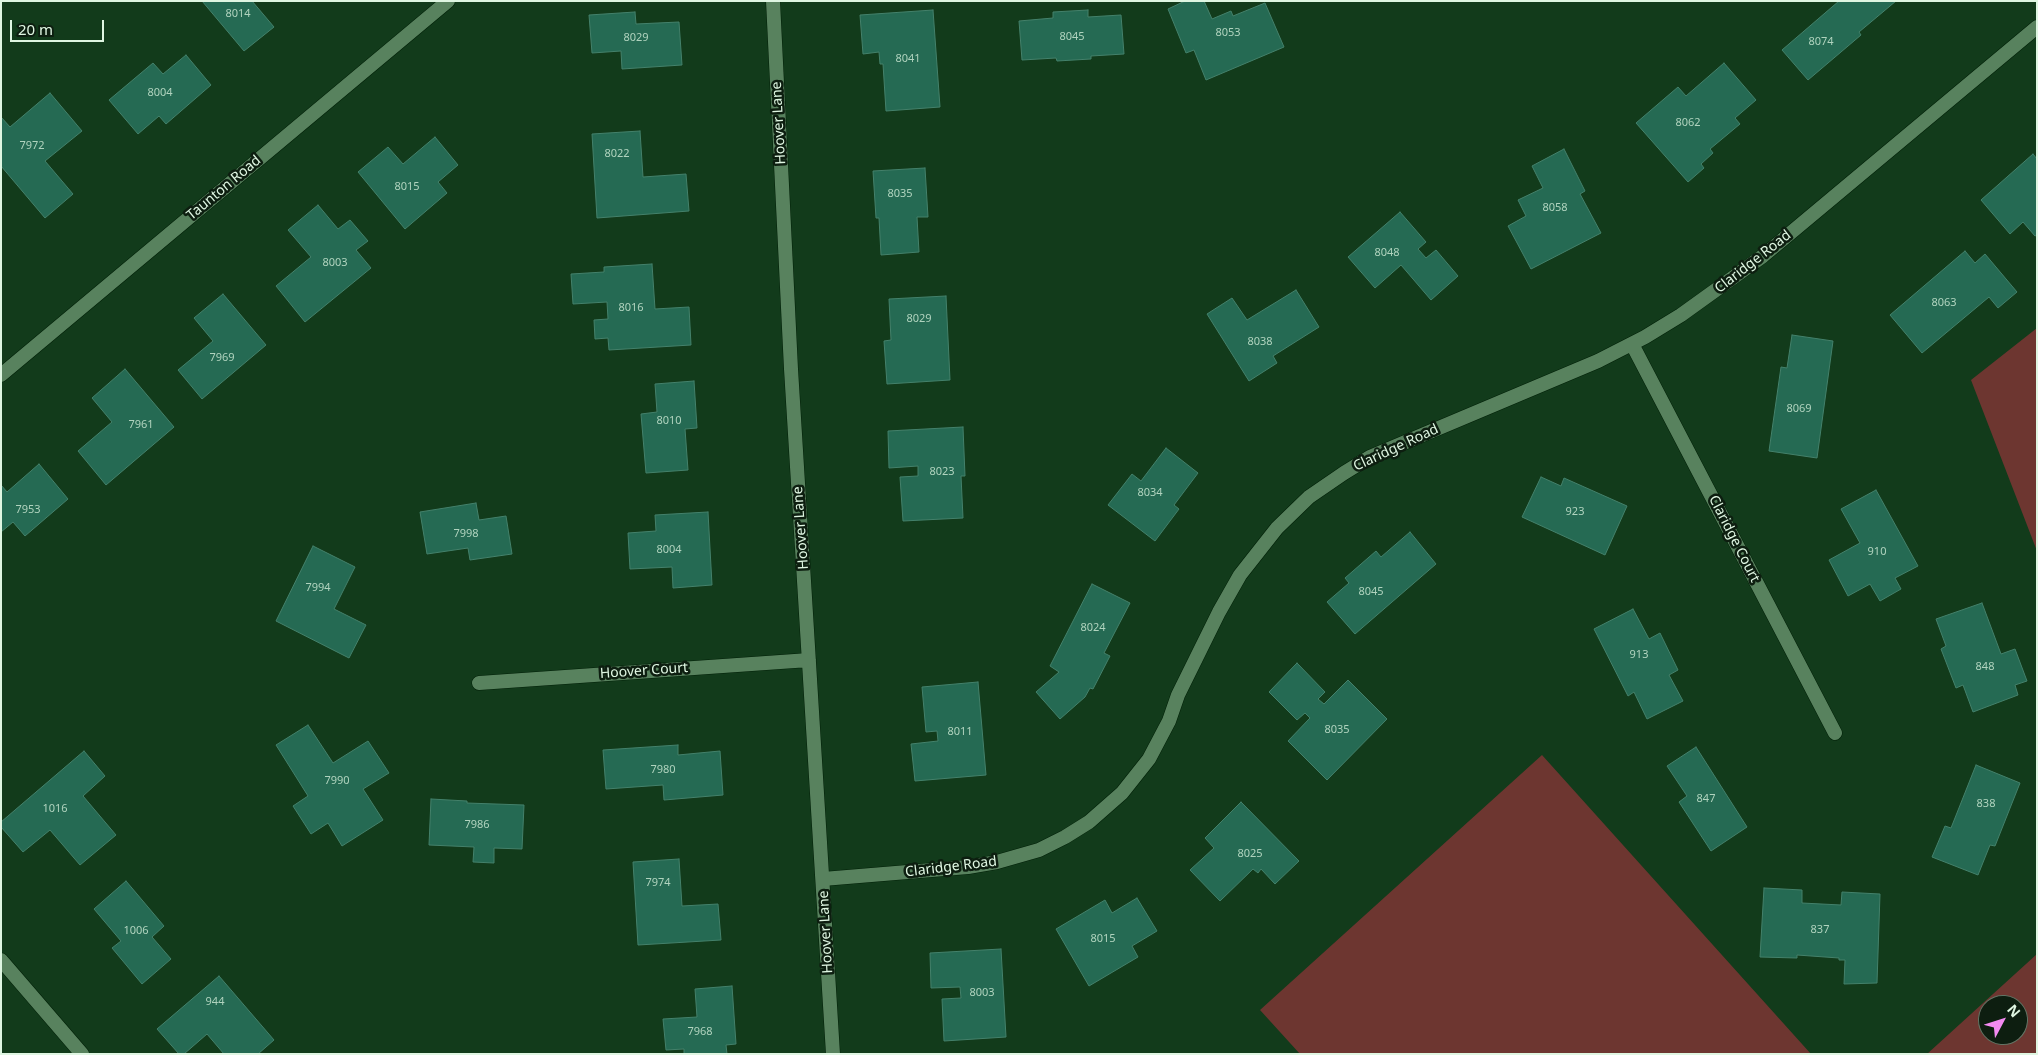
<!DOCTYPE html>
<style>
body{margin:0}
#map{position:relative;width:2038px;height:1055px;overflow:hidden;background:#123b1b;font-family:"Noto Sans",sans-serif}
canvas{display:block}
.frame{position:absolute;inset:0;border:2px solid #dff6e2;pointer-events:none}
.north{position:absolute;left:1978px;top:995px;width:50px;height:50px;box-sizing:border-box;background:#0d1e10;border:1px solid #617464;border-radius:50%;rotate:50deg;font-size:14px;font-weight:700;line-height:20px;text-align:center;color:#dff6e2}
.north::after{content:'';display:block;margin:auto;width:18px;height:22px;background:#f38af1;clip-path:polygon(50% 0,100% 100%,50% 72%,0 100%)}
.scale{position:absolute;left:10px;top:20px;width:94px;height:22px;box-sizing:border-box;border:2px solid #dff6e2;border-top:0;padding-left:6px;font-size:15px;line-height:18px;white-space:nowrap;color:#dff6e2;-webkit-text-stroke:4px #0d1e10;paint-order:stroke}
</style>
<div id="map">
<canvas width="2038" height="1055"></canvas>
<div class="frame"></div>
<div class="north">N</div>
<div class="scale">20 m</div>
</div>
<script>
const g = document.querySelector('canvas').getContext('2d');
g.lineJoin = 'round';
function paint(path, color) {
  g.fillStyle = color;
  g.fill(path, 'evenodd');
}
function shape(rows) {
  const path = new Path2D();
  for (const r of rows) {
    path.moveTo(r[0], r[1]);
    for (let i = 2; i < r.length; i += 2) path.lineTo(r[i], r[i + 1]);
  }
  return path;
}
function strokePath(path, color, width, dash) {
  g.strokeStyle = color;
  g.lineWidth = width;
  g.lineCap = dash ? 'butt' : 'round';
  g.setLineDash(dash || []);
  g.stroke(path);
}
function label(font, color, halo, rows, align = 'center') {
  g.font = font + ' "Noto Sans",sans-serif';
  g.lineWidth = 5;
  g.setLineDash([]);
  g.textBaseline = 'middle';
  g.strokeStyle = halo;
  g.fillStyle = color;
  for (const [text, x, y, turn = 0] of rows) {
    g.save();
    g.translate(x, y);
    g.rotate((+turn || 0) * Math.PI / 180);
    g.textAlign = isNaN(turn) ? turn : align;
    if (halo) g.strokeText(text, 0, 0);
    g.fillText(text, 0, 0);
    g.restore();
  }
}
paint(shape([
 [2037,328,2037,551,1971,380],
 [1542,755,1811,1054,1300,1054,1260,1010],
 [2037,954,2037,1054,1927,1054],
 [1988,1005,2018,1005,2018,1035,1988,1035]
]), '#6d3630');
const building = shape([
 [202,1,252,1,274,27,244,51,202,1],
 [1185,1,1204,1,1212,19,1231,11,1233,16,1265,3,1284,47,1206,80,1194,50,1186,53,1168,9,1185,1],
 [1839,1,1896,1,1859,32,1861,35,1808,80,1782,50,1839,1],
 [933,10,940,107,886,111,883,64,880,64,879,52,863,54,860,15,933,10],
 [1088,10,1088,17,1121,15,1124,54,1091,56,1091,59,1057,61,1056,58,1022,60,1019,21,1053,18,1053,12,1088,10],
 [635,12,636,24,679,22,682,65,622,69,621,51,592,53,589,15,635,12],
 [186,55,211,85,166,124,159,116,138,134,109,100,153,63,163,74,186,55],
 [1724,63,1756,100,1735,118,1740,124,1710,149,1713,153,1701,164,1704,168,1688,182,1636,123,1678,87,1686,96,1724,63],
 [50,93,82,131,45,161,73,194,45,218,1,166,1,117,10,127,50,93],
 [640,131,643,177,686,174,689,211,597,218,592,134,640,131],
 [435,137,458,165,438,182,447,193,405,229,358,172,388,147,403,164,435,137],
 [1564,149,1585,191,1580,194,1601,233,1531,269,1508,226,1526,216,1518,200,1543,188,1532,166,1564,149],
 [2033,154,2037,159,2037,235,2035,236,2023,222,2010,234,1981,200,2033,154],
 [925,168,928,217,917,217,919,252,881,255,879,218,876,218,873,171,925,168],
 [318,205,338,229,350,220,368,241,356,250,371,268,305,322,276,286,311,257,288,230,318,205],
 [1400,212,1426,242,1418,249,1426,258,1436,250,1458,276,1431,300,1401,265,1375,288,1348,257,1400,212],
 [1965,251,1975,263,1985,254,2017,292,1998,308,1989,297,1922,353,1890,315,1965,251],
 [652,264,655,309,689,307,691,345,609,350,608,338,595,339,594,320,608,319,607,302,573,304,571,274,604,272,604,267,652,264],
 [1296,290,1319,327,1273,356,1277,363,1249,381,1207,314,1232,298,1247,320,1296,290],
 [223,294,266,345,202,399,178,370,213,341,194,318,223,294],
 [946,296,950,380,887,384,884,341,891,340,889,299,946,296],
 [1792,335,1833,341,1817,458,1769,451,1781,367,1787,368,1792,335],
 [125,369,174,427,106,485,78,451,112,422,92,398,125,369],
 [694,381,697,428,685,429,688,470,646,473,641,414,657,412,655,384,694,381],
 [963,427,965,476,961,476,963,518,903,521,900,477,918,476,918,466,889,468,888,431,963,427],
 [1166,448,1198,473,1174,505,1179,509,1155,541,1108,505,1132,474,1141,481,1166,448],
 [39,464,68,499,25,536,13,522,1,532,1,485,7,492,39,464],
 [1541,477,1561,486,1564,478,1627,506,1605,555,1522,517,1541,477],
 [1876,490,1918,566,1895,578,1901,589,1880,601,1870,584,1848,596,1829,560,1860,543,1841,509,1876,490],
 [476,503,479,520,506,516,512,554,470,560,468,548,427,554,420,512,476,503],
 [708,512,712,585,673,588,672,567,630,569,628,533,656,531,655,515,708,512],
 [1410,532,1436,564,1355,634,1327,602,1349,583,1345,578,1376,551,1381,557,1410,532],
 [313,546,355,567,334,609,366,625,349,658,276,621,313,546],
 [1092,584,1130,603,1104,653,1110,656,1093,689,1090,688,1085,697,1060,719,1036,692,1059,672,1050,666,1092,584],
 [1982,603,2001,654,2015,649,2027,681,2015,685,2018,695,1973,712,1963,685,1956,688,1941,649,1946,646,1936,619,1982,603],
 [1633,609,1649,639,1660,633,1678,670,1669,675,1683,701,1647,719,1634,692,1628,696,1594,629,1633,609],
 [1297,663,1325,692,1318,699,1324,704,1348,680,1387,719,1327,780,1288,741,1310,718,1305,713,1297,720,1269,692,1297,663],
 [978,682,986,775,915,781,911,744,938,741,937,731,926,732,922,687,978,682],
 [308,725,333,763,368,741,389,773,363,789,383,820,342,846,328,823,311,834,293,806,308,796,276,745,308,725],
 [678,745,678,755,720,751,723,795,664,800,663,785,606,789,603,750,678,745],
 [1696,747,1747,827,1711,851,1679,802,1687,796,1667,766,1696,747],
 [84,751,105,776,83,796,116,835,80,865,50,830,23,852,1,827,1,822,84,751],
 [1976,765,2020,783,1995,846,1990,845,1978,875,1932,857,1945,826,1951,828,1976,765],
 [431,799,467,801,467,803,524,805,522,849,494,848,494,863,473,862,474,847,429,845,431,799],
 [1241,802,1299,861,1275,884,1261,869,1258,873,1253,869,1220,901,1190,870,1214,848,1205,838,1241,802],
 [679,859,682,906,718,904,721,940,638,945,633,862,679,859],
 [126,881,164,926,152,937,171,959,142,984,112,948,121,941,94,909,126,881],
 [1764,888,1802,890,1802,903,1841,905,1842,892,1880,894,1877,983,1844,984,1845,960,1839,960,1839,958,1797,955,1797,958,1760,957,1764,888],
 [1137,898,1157,931,1132,946,1138,957,1089,986,1056,929,1105,900,1112,913,1137,898],
 [1001,949,1006,1037,944,1041,942,999,961,998,960,987,931,988,930,953,1001,949],
 [219,976,274,1040,258,1054,224,1054,207,1034,184,1054,179,1054,157,1029,219,976],
 [732,986,736,1044,726,1045,727,1054,684,1054,684,1049,666,1050,663,1019,697,1017,695,989,732,986]
]);
paint(building, '#256a53');
strokePath(building, '#44816b', 1);
const minor = shape([
 [773,1,791,369,833,1054],
 [1632,344,1835,733],
 [1,375,448,1],
 [479,683,809,660],
 [823,879,968,867,997,862,1039,850,1065,837,1089,822,1122,793,1149,759,1169,721,1178,695,1219,612,1240,575,1277,528,1309,497,1344,473,1370,457,1598,361,1645,337,1681,315,1763,256,2037,27],
 [1,960,82,1054]
]);
strokePath(minor, '#022008', 15);
strokePath(minor, '#58825e', 14);
label('11px', '#b0d3be', null, [
 ["8014",238,14],
 ["8053",1228,33],
 ["8045",1072,37],
 ["8029",636,38],
 ["8074",1821,42],
 ["8041",908,59],
 ["8004",160,93],
 ["8062",1688,123],
 ["7972",32,146],
 ["8022",617,154],
 ["8015",407,187],
 ["8035",900,194],
 ["8058",1555,208],
 ["8048",1387,253],
 ["8003",335,263],
 ["8063",1944,303],
 ["8016",631,308],
 ["8029",919,319],
 ["8038",1260,342],
 ["7969",222,358],
 ["8069",1799,409],
 ["8010",669,421],
 ["7961",141,425],
 ["8023",942,472],
 ["8034",1150,493],
 ["7953",28,510],
 ["923",1575,512],
 ["7998",466,534],
 ["8004",669,550],
 ["910",1877,552],
 ["7994",318,588],
 ["8045",1371,592],
 ["8024",1093,628],
 ["913",1639,655],
 ["848",1985,667],
 ["8035",1337,730],
 ["8011",960,732],
 ["7980",663,770],
 ["7990",337,781],
 ["847",1706,799],
 ["838",1986,804],
 ["1016",55,809],
 ["7986",477,825],
 ["8025",1250,854],
 ["7974",658,883],
 ["837",1820,930],
 ["1006",136,931],
 ["8015",1103,939],
 ["8003",982,993],
 ["944",215,1002],
 ["7968",700,1032]
]);
label('14px', '#dff6e2', '#0d1e10', [
 ["Hoover Lane",779,123,-93],
 ["Taunton Road",224,188,-40],
 ["Claridge Road",1753,262,-38],
 ["Claridge Road",1396,448,-25],
 ["Hoover Lane",801,528,-94],
 ["Claridge Court",1734,539,63],
 ["Hoover Court",644,671,-4],
 ["Claridge Road",951,867,-7],
 ["Hoover Lane",826,932,-93]
]);
</script>
